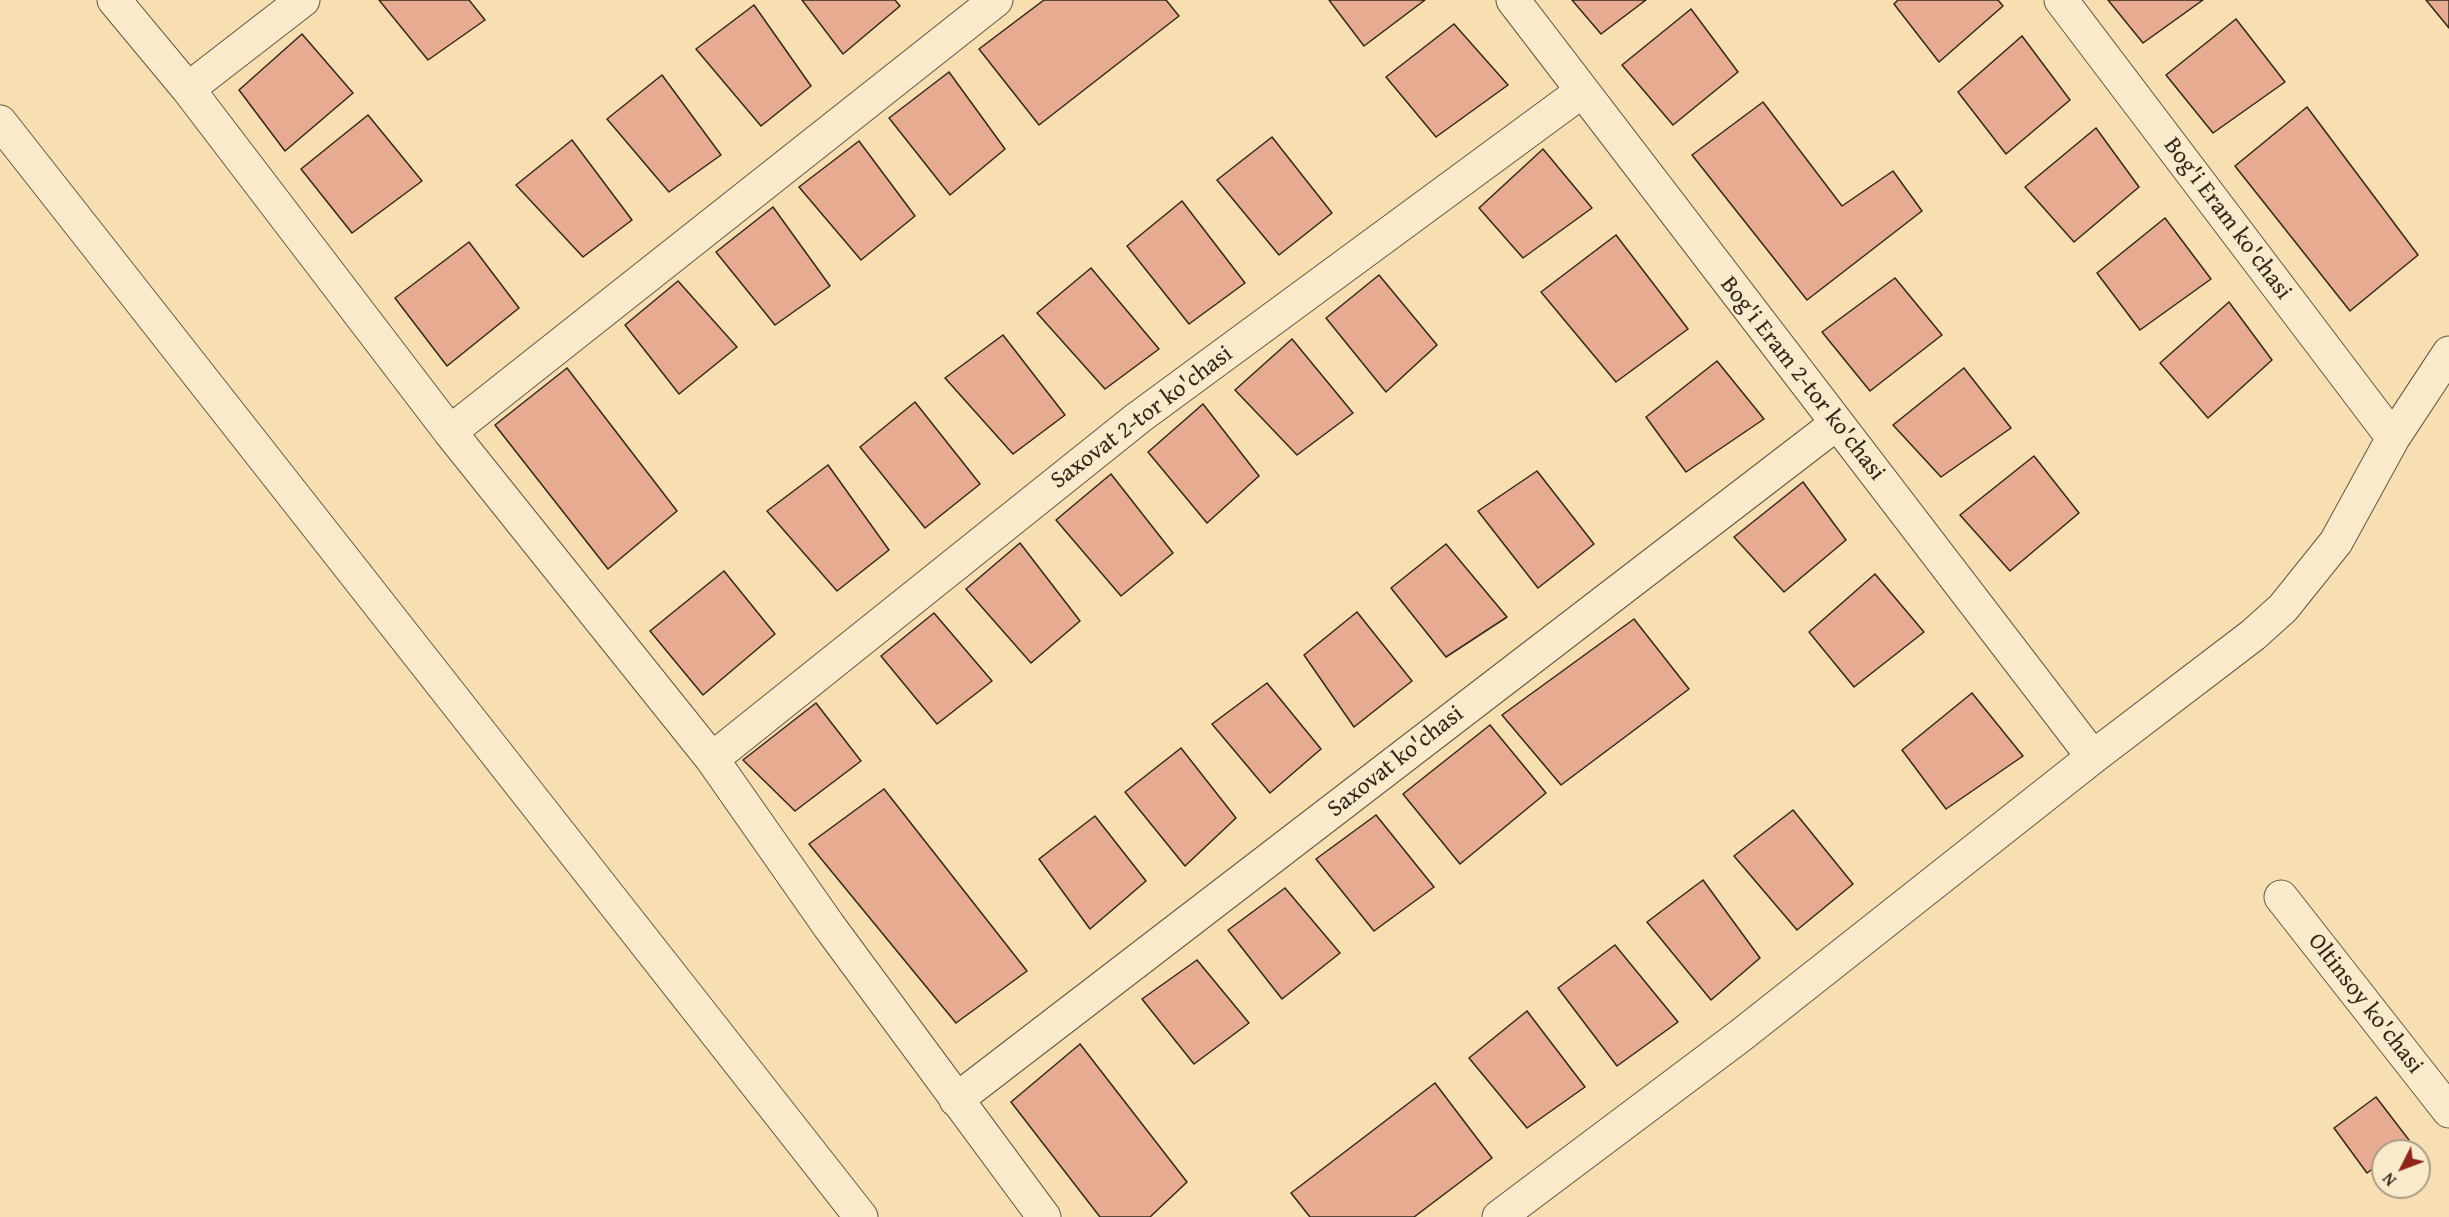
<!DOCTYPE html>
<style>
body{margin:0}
#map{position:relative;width:2449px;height:1217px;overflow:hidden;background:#f8dfb1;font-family:"Gentium Book Plus",serif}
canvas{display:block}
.north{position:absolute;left:2371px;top:1139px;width:60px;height:60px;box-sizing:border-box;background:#faeacc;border:2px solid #aa9c85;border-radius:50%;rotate:228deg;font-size:16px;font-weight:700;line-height:24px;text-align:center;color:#32281b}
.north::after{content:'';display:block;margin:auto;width:21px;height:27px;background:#8f2418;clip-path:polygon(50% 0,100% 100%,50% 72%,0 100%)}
</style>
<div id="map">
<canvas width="2449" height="1217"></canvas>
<div class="north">N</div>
</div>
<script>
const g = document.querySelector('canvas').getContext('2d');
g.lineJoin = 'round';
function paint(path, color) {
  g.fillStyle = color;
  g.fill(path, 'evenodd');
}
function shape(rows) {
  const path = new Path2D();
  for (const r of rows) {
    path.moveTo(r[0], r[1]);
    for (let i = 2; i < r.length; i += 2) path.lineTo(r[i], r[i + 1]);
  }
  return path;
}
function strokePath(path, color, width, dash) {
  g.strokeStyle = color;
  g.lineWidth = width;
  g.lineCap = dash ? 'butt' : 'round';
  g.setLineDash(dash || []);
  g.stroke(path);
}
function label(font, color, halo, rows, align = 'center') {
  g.font = font + ' "Gentium Book Plus",serif';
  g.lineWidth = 4.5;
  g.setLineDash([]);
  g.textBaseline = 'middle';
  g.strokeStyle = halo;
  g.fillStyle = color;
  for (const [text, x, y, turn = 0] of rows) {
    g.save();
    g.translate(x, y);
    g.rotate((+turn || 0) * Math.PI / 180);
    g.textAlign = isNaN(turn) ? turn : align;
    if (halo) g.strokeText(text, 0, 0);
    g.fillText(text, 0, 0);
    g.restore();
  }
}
const building = shape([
 [379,0,469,0,485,20,428,60,379,0],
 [802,0,895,0,900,6,843,54,802,0],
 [1044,0,1166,0,1179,16,1039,125,979,49,1044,0],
 [1329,0,1425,0,1364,46,1329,0],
 [1572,0,1646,0,1601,34,1572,0],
 [1898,0,1998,0,2003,6,1939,62,1894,4,1898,0],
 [2108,0,2203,0,2143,43,2108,0],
 [2426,0,2449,0,2449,28,2426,0],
 [754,5,811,86,761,126,696,49,754,5],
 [1691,9,1738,72,1673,125,1622,65,1691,9],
 [2236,19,2285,82,2213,133,2166,75,2236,19],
 [1454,24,1508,85,1436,137,1386,77,1454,24],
 [302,34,353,93,285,151,239,90,302,34],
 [2022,36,2070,100,2006,154,1958,92,2022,36],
 [949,72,1005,149,950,195,889,118,949,72],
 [662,75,721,155,669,192,607,119,662,75],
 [1763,102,1842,206,1893,171,1922,211,1807,300,1692,155,1763,102],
 [2307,107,2418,255,2350,311,2235,166,2307,107],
 [368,115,422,181,352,233,301,169,368,115],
 [2096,128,2139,187,2074,242,2025,187,2096,128],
 [1272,137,1332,213,1279,255,1217,180,1272,137],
 [572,140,632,220,583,257,516,185,572,140],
 [859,141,915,216,861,260,799,187,859,141],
 [1543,149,1592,208,1523,258,1479,208,1543,149],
 [1182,201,1245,283,1189,324,1127,246,1182,201],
 [773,207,830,286,775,325,716,252,773,207],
 [2165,218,2211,279,2140,330,2097,273,2165,218],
 [1616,235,1688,329,1616,382,1541,292,1616,235],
 [469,242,519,308,447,366,395,298,469,242],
 [1091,268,1159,349,1105,389,1037,313,1091,268],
 [1379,275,1437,345,1386,392,1326,318,1379,275],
 [1895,278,1942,335,1870,391,1822,332,1895,278],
 [678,281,737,347,679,394,625,325,678,281],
 [2229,302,2272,360,2208,418,2160,363,2229,302],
 [1003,335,1065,415,1013,454,945,378,1003,335],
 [1292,339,1353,413,1297,455,1235,390,1292,339],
 [1717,361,1764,419,1686,472,1646,417,1717,361],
 [567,368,677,511,608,569,495,425,567,368],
 [1964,368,2011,428,1941,477,1893,425,1964,368],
 [915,402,980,484,925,528,860,447,915,402],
 [1203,404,1259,476,1207,523,1148,452,1203,404],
 [2034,456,2079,513,2010,571,1960,515,2034,456],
 [828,465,889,550,837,591,767,511,828,465],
 [1537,471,1594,544,1538,588,1478,511,1537,471],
 [1111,474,1173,553,1121,596,1056,520,1111,474],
 [1803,482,1846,540,1784,592,1734,537,1803,482],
 [1020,543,1080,621,1031,663,966,589,1020,543],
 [1446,544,1507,617,1446,657,1391,588,1446,544],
 [724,571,775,634,703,695,650,631,724,571],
 [1875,574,1924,632,1854,687,1809,632,1875,574],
 [1357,612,1412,681,1354,727,1304,655,1357,612],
 [934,613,992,681,937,724,881,656,934,613],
 [1634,619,1689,689,1561,785,1502,715,1634,619],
 [1267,683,1321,749,1270,793,1212,724,1267,683],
 [1972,693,2023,756,1946,809,1902,750,1972,693],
 [816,703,861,761,795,811,743,760,816,703],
 [1490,725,1546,793,1460,864,1403,794,1490,725],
 [1181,748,1236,818,1185,866,1125,792,1181,748],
 [884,789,1027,971,956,1023,809,844,884,789],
 [1793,810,1853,884,1797,930,1734,856,1793,810],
 [1376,815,1434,887,1374,931,1316,859,1376,815],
 [1095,816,1146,881,1090,929,1039,859,1095,816],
 [1703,880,1760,958,1711,1000,1647,922,1703,880],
 [1285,888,1340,953,1282,999,1228,930,1285,888],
 [1615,945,1678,1022,1617,1066,1558,988,1615,945],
 [1197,960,1249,1023,1194,1064,1142,999,1197,960],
 [1527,1011,1585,1087,1527,1128,1469,1058,1527,1011],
 [1080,1044,1187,1182,1150,1217,1100,1217,1011,1102,1080,1044],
 [1435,1083,1492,1158,1414,1217,1310,1217,1291,1193,1435,1083],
 [2376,1097,2409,1140,2396,1151,2383,1151,2383,1161,2367,1173,2334,1128,2376,1097]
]);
paint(building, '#e6ab91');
strokePath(building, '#32281b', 1.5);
const minor = shape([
 [114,0,188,89,450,432,712,759,829,926,1044,1217],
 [1513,0,2093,757],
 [2061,0,2393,438],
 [188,89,303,0],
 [0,122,861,1217],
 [450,432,996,0],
 [712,759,1138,418,1581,92],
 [2281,897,2449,1111],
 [956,1100,1836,424],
 [1499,1217,1740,1036,2093,757,2253,635,2283,608,2336,542,2393,438,2449,353]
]);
strokePath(minor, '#645640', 35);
strokePath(minor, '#faeacc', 33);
label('24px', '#32281b', '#faeacc', [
 ["Bog'i Eram ko'chasi",2227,219,53],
 ["Bog'i Eram 2-tor ko'chasi",1802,379,52],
 ["Saxovat 2-tor ko'chasi",1142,418,-37],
 ["Saxovat ko'chasi",1396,762,-38],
 ["Oltinsoy ko'chasi",2365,1004,52]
]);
</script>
